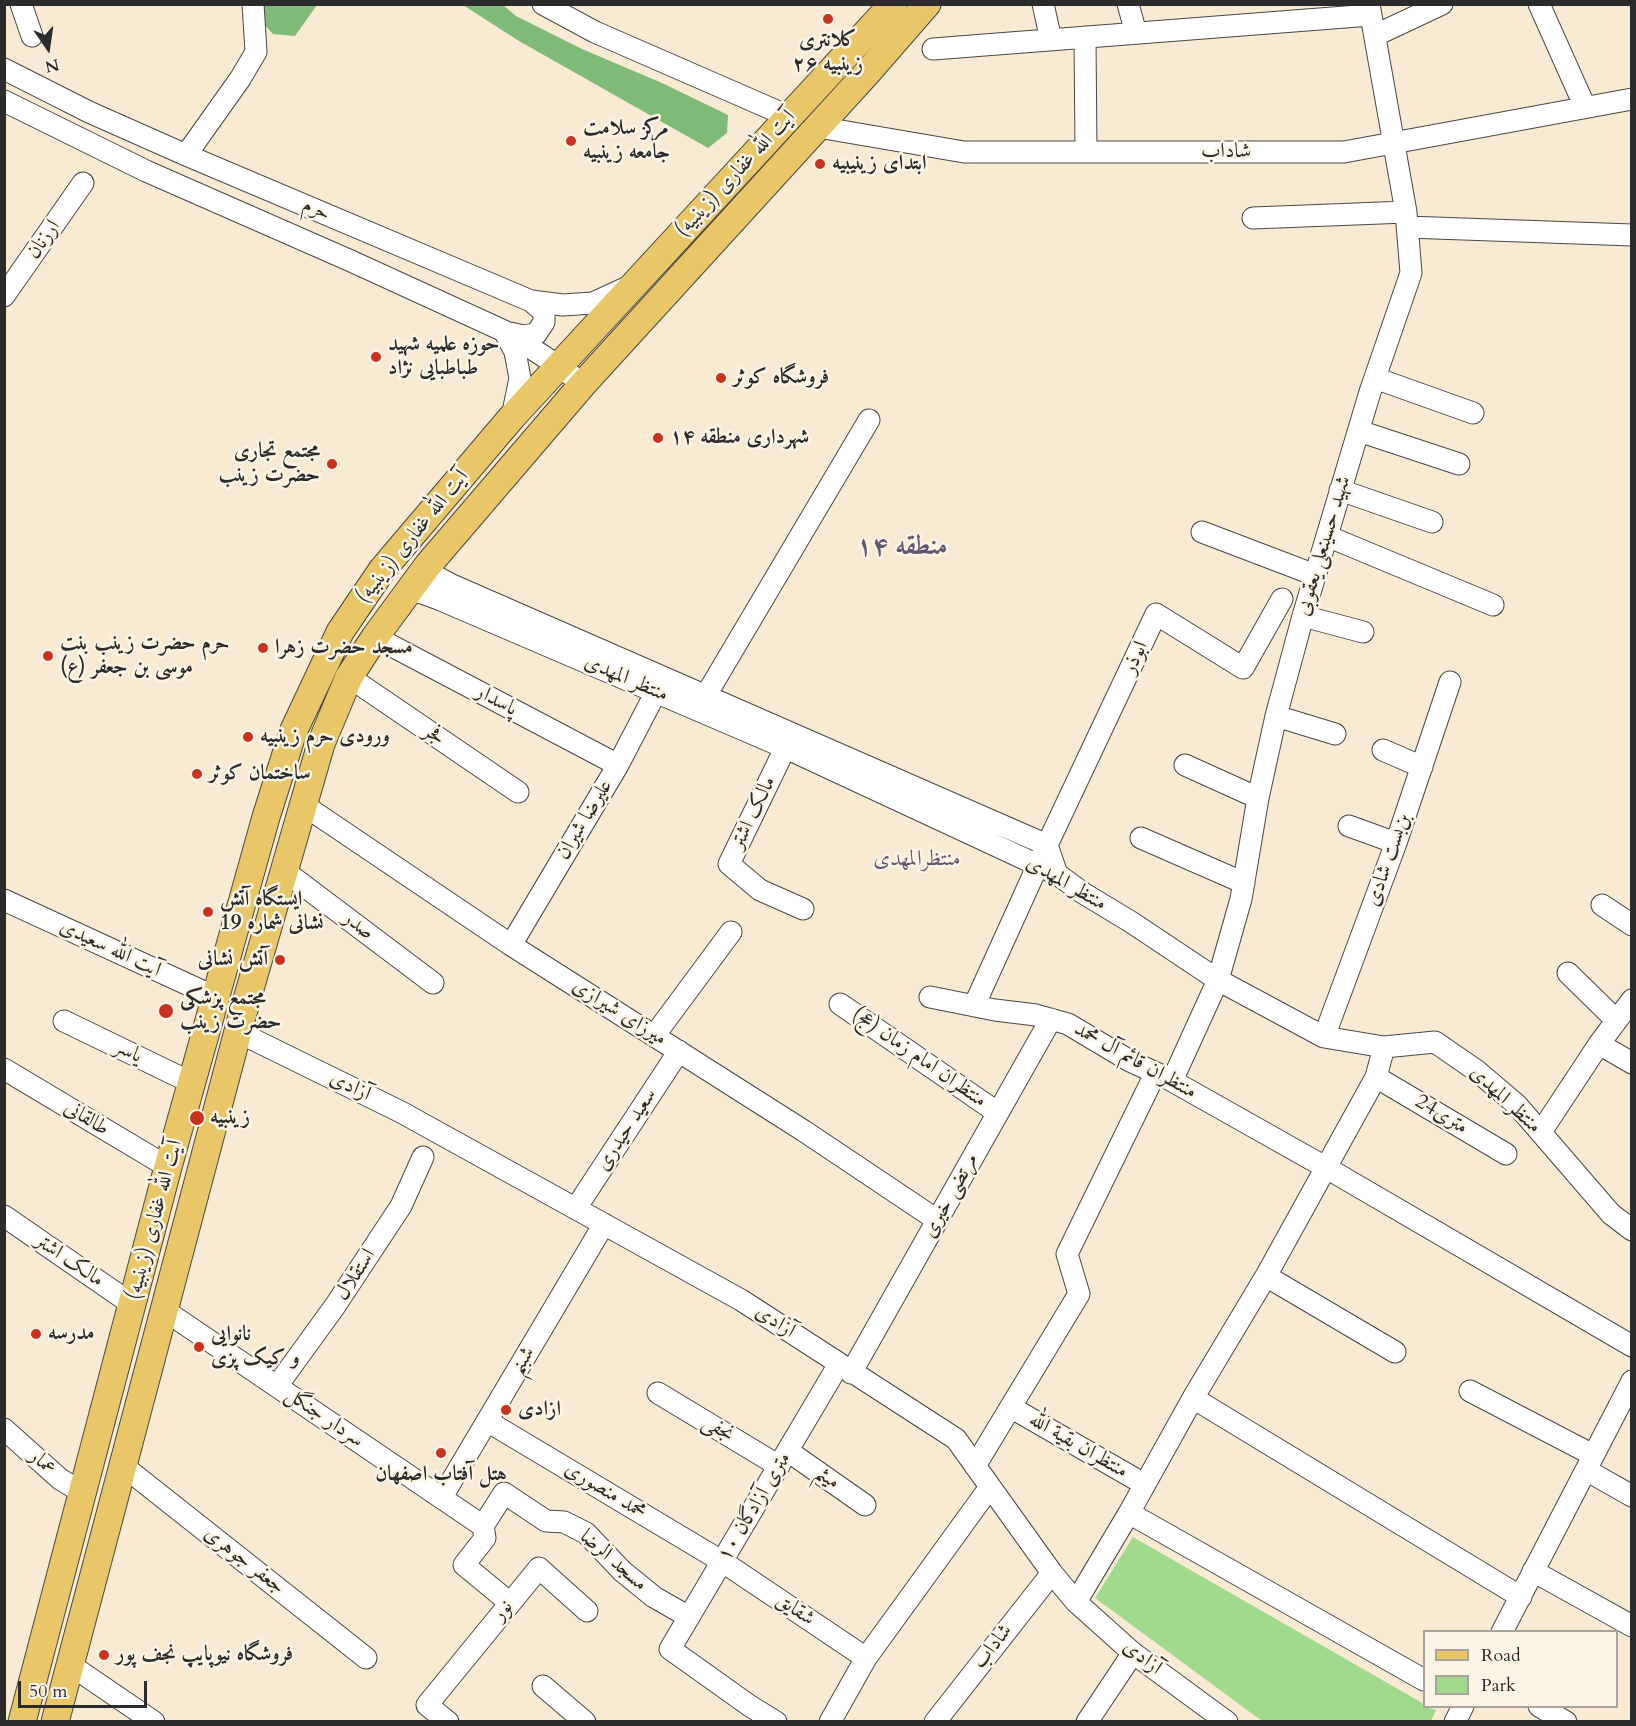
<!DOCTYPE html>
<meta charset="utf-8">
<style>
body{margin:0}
#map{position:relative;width:1636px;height:1726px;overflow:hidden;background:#f8ead3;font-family:Cardo,serif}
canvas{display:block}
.frame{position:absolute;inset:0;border:6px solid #2b2b2b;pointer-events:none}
.legend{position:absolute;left:1423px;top:1630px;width:195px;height:78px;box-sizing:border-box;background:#fcf5e5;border:2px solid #a8a49b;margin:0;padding:8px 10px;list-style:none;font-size:18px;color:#2b2b2b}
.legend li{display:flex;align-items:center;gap:12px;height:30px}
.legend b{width:30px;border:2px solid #a8a49b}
.north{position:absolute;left:18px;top:18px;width:60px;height:60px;-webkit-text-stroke:4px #fcf5e5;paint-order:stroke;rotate:167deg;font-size:16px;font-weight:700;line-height:24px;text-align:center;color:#2b2b2b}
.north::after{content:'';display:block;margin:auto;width:21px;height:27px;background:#2b2b2b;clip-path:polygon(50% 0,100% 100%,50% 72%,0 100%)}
.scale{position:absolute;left:18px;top:1681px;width:129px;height:27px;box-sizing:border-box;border:3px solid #2b2b2b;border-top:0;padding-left:8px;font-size:18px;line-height:21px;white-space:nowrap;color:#2b2b2b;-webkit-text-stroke:4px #fcf5e5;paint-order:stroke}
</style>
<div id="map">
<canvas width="1636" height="1726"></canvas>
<div class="frame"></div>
<ul class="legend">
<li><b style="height:8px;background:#e9c769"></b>Road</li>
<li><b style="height:16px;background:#a1da8c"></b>Park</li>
</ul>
<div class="north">N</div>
<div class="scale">50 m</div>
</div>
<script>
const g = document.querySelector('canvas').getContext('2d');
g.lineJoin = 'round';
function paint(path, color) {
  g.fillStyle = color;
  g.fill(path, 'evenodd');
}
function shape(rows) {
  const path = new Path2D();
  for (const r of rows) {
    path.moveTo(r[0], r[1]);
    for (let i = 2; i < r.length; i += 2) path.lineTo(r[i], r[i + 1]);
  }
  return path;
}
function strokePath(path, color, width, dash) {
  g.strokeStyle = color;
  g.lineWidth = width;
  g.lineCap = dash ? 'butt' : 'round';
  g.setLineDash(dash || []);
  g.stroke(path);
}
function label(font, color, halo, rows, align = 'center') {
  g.font = font + ' Cardo,Amiri,serif';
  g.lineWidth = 5;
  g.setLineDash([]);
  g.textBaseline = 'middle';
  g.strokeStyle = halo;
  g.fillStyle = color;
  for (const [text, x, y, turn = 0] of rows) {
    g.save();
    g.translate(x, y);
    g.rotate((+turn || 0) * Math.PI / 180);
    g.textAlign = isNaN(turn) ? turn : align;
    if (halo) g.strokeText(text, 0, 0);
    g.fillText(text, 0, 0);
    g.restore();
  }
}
paint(shape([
 [1133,1537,1424,1704,1424,1706,1436,1710,1431,1721,1262,1721,1095,1598]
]), '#a1da8c');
paint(shape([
 [261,4,317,5,295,36,273,34,263,23],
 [463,5,503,5,516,16,582,49,662,83,728,115,727,133,708,148,519,41]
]), '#80ba78');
const minor = shape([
 [21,4,32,36],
 [543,4,595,32,790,117],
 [1043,4,1051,40],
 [1128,4,1136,33],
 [1539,4,1585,107],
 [1376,35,1442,4],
 [1085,37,1086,152],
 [933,49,1371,15],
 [4,69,89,112,186,155,531,301,563,305,593,303,630,286],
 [4,101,146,171,351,261,504,331,559,366,583,384],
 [818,127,964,152,1344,152,1632,99],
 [186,155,240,79,256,52,253,4],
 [1253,218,1406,212],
 [1407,227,1632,235],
 [4,296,83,183],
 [504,331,515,352,520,378,512,417],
 [510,333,523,336,536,334,544,322,544,312,531,301],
 [1375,378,1473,413],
 [1359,431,1459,464],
 [1340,490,1432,522],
 [1202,532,1315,575],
 [1327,536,1493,605],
 [428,565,435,576,450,584,1047,845,1057,874],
 [408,591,422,593,441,600,786,748,1057,874,1083,893,1131,922,1218,980,1324,1037,1384,1047,1435,1042,1477,1071,1517,1105,1611,1214,1632,1230],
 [1303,616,1363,632],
 [375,637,618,765],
 [349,677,518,792],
 [699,707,869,420],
 [1276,716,1335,734],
 [791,736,729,864,760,890,803,909],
 [1383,750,1422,767],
 [1185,765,1258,798],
 [302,804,511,945,804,1131,937,1220],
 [1349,826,1396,843],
 [1141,838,1244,883],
 [283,870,433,983],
 [4,900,215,997],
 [1602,905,1632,925],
 [511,945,618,765,656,692],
 [1568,973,1616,1020],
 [930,997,995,1010,1036,1015,1068,1024,1130,1061,1167,1078,1325,1167,1632,1346],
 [840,1004,998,1113],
 [974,1006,1047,845,1156,614,1243,668,1282,599],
 [64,1021,192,1083],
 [238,1032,401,1112,741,1300,956,1439,1052,1573,1076,1602,1133,1653,1227,1722],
 [654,1036,731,932],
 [1324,1037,1396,843,1450,682],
 [1599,1044,1632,1063],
 [4,1069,168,1167],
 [1376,1077,1506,1154],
 [1172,1081,1218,980,1241,899,1258,798,1276,716,1303,616,1370,392,1411,273,1406,212,1369,4],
 [1541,1132,1599,1044,1632,1000],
 [576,1208,679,1051],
 [4,1216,133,1305],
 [1266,1276,1395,1352],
 [164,1310,483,1526],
 [851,1373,1051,1019],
 [277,1386,335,1306,401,1206,423,1157],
 [1470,1391,1593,1455],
 [658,1393,779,1466],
 [1193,1398,1521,1597],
 [1012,1408,1144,1484],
 [487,1421,723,1562,866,1658],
 [4,1429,60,1479,83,1493],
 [788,1451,865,1505],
 [122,1465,366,1658],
 [975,1466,1079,1294,1067,1254,1155,1074],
 [1586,1470,1632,1496],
 [442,1497,604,1224],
 [1129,1513,1424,1680],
 [1533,1571,1632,1626],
 [1076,1602,1129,1513,1193,1398,1266,1276,1376,1077,1384,1047],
 [510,1603,464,1565,485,1538,483,1526,504,1493,546,1521,564,1522,586,1533,622,1571,654,1597,689,1617],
 [1502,1632,1632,1381],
 [69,1664,154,1722],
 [543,1686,585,1722],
 [1539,1706,1566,1722],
 [448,1722,427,1705,539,1568,587,1611],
 [776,1722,750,1706,670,1649,839,1364],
 [830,1722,866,1658,990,1487],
 [935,1722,1052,1573],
 [1087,1722,1133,1653],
 [1455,1722,1463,1706]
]);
const major = shape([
 [22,1722,168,1167,266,817,293,732,340,632,382,570,512,417,893,4],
 [55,1722,241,1020,321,744,349,677,375,637,428,565,583,384,867,73,927,4]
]);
strokePath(minor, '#4a4844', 23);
strokePath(major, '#4a4844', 29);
strokePath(minor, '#fff', 21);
strokePath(major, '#e9c769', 27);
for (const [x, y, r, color] of [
 [828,19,6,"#c8321e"],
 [571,141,6,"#c8321e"],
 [820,164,6,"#c8321e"],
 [376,357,6,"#c8321e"],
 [721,378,6,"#c8321e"],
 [658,438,6,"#c8321e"],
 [332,464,6,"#c8321e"],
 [263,648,6,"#c8321e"],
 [48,656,6,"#c8321e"],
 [248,737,6,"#c8321e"],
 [197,774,6,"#c8321e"],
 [208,912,6,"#c8321e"],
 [280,960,6,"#c8321e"],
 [166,1011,8,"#c8321e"],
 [197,1118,8,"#c8321e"],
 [36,1334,6,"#c8321e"],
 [199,1347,6,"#c8321e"],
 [506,1410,6,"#c8321e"],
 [441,1453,6,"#c8321e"],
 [104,1655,6,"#c8321e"]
]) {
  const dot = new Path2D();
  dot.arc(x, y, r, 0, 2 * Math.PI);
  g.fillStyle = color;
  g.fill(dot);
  strokePath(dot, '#fcf5e5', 2);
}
label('bold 21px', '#2b2b2b', '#fcf5e5', [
 ["کلانتری",828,41,"center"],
 ["۲۶ زینبیه",828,65,"center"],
 ["مرکز سلامت",583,129],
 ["جامعه زینبیه",583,153],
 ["ابتدای زینیبیه",832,164],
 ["حوزه علمیه شهید",388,345],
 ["طباطبایی نژاد",388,369],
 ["فروشگاه کوثر",733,378],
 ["شهرداری منطقه ۱۴",670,438],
 ["مجتمع تجاری",320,452,"right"],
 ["حضرت زینب",320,476,"right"],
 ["حرم حضرت زینب بنت",60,644],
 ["موسی بن جعفر (ع)",60,668],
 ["مسجد حضرت زهرا",275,648],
 ["ورودی حرم زینبیه",260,737],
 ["ساختمان کوثر",209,774],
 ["ایستگاه آتش",220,900],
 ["نشانی شماره 19",220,924],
 ["آتش نشانی",268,960,"right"],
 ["مجتمع پزشکی",180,999],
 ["حضرت زینب",180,1023],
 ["زینبیه",210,1118],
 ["مدرسه",48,1334],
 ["نانوایی",211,1335],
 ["و کیک پزی",211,1359],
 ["ازادی",518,1410],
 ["هتل آفتاب اصفهان",441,1475,"center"],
 ["فروشگاه نیوپایپ نجف پور",116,1655]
], 'left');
label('21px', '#2b2b2b', '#fcf5e5', [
 ["شاداب",1226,152],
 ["آیت الله غفاری (زینبیه)",736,174,-47],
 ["حرم",316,210,23],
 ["ارزنان",44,240,-55],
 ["آیت الله غفاری (زینبیه)",413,537,-51],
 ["شهید حسینعلی یعقوبی",1324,546,-73],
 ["ابوذر",1136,658,-65],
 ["منتظر المهدی",626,679,23],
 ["پاسدار",496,701,28],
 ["فجر",434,735,34],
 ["مالک اشتر",754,813,-64],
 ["علیرضا شیران",585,820,-59],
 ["بن‌بست شادی",1389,860,-70],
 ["منتظر المهدی",1066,884,30],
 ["صدر",358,926,37],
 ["آیت الله سعیدی",110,949,25],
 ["میرزای شیرازی",619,1013,32],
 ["یاسر",128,1052,26],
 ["منتظران امام زمان (عج)",919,1058,35],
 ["منتظران قائم آل محمد",1135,1061,29],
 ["آزادی",350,1087,26],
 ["منتظر المهدی",1505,1100,43],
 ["24متری",1441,1115,31],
 ["طالقانی",86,1119,31],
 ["سعید حیدری",627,1130,-57],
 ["مرتضی خیری",951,1196,-61],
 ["آیت الله غفاری (زینبیه)",155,1220,-75],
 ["مالک اشتر",69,1261,34],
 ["استقلال",356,1275,-57],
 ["آزادی",775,1322,33],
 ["شبنم",523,1361,-59],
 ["سردار جنگل",324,1418,34],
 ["نجفی",718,1429,31],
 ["منتظران بقیة الله",1078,1446,30],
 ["عمار",42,1463,42],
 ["میثم",827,1478,35],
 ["محمد منصوری",605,1491,31],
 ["۱۰ متری آزادگان",755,1507,-59],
 ["جعفر جوهری",244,1561,38],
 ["مسجد الرضا",613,1561,41],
 ["شقایق",795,1610,34],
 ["نور",503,1611,-51],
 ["شاداب",993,1647,-52],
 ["آزادی",1142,1658,38]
]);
label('22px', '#615670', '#fcf5e5', [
 ["منتظرالمهدی",917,860]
]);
label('bold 27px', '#615670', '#fcf5e5', [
 ["منطقه ۱۴",902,548]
]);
</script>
